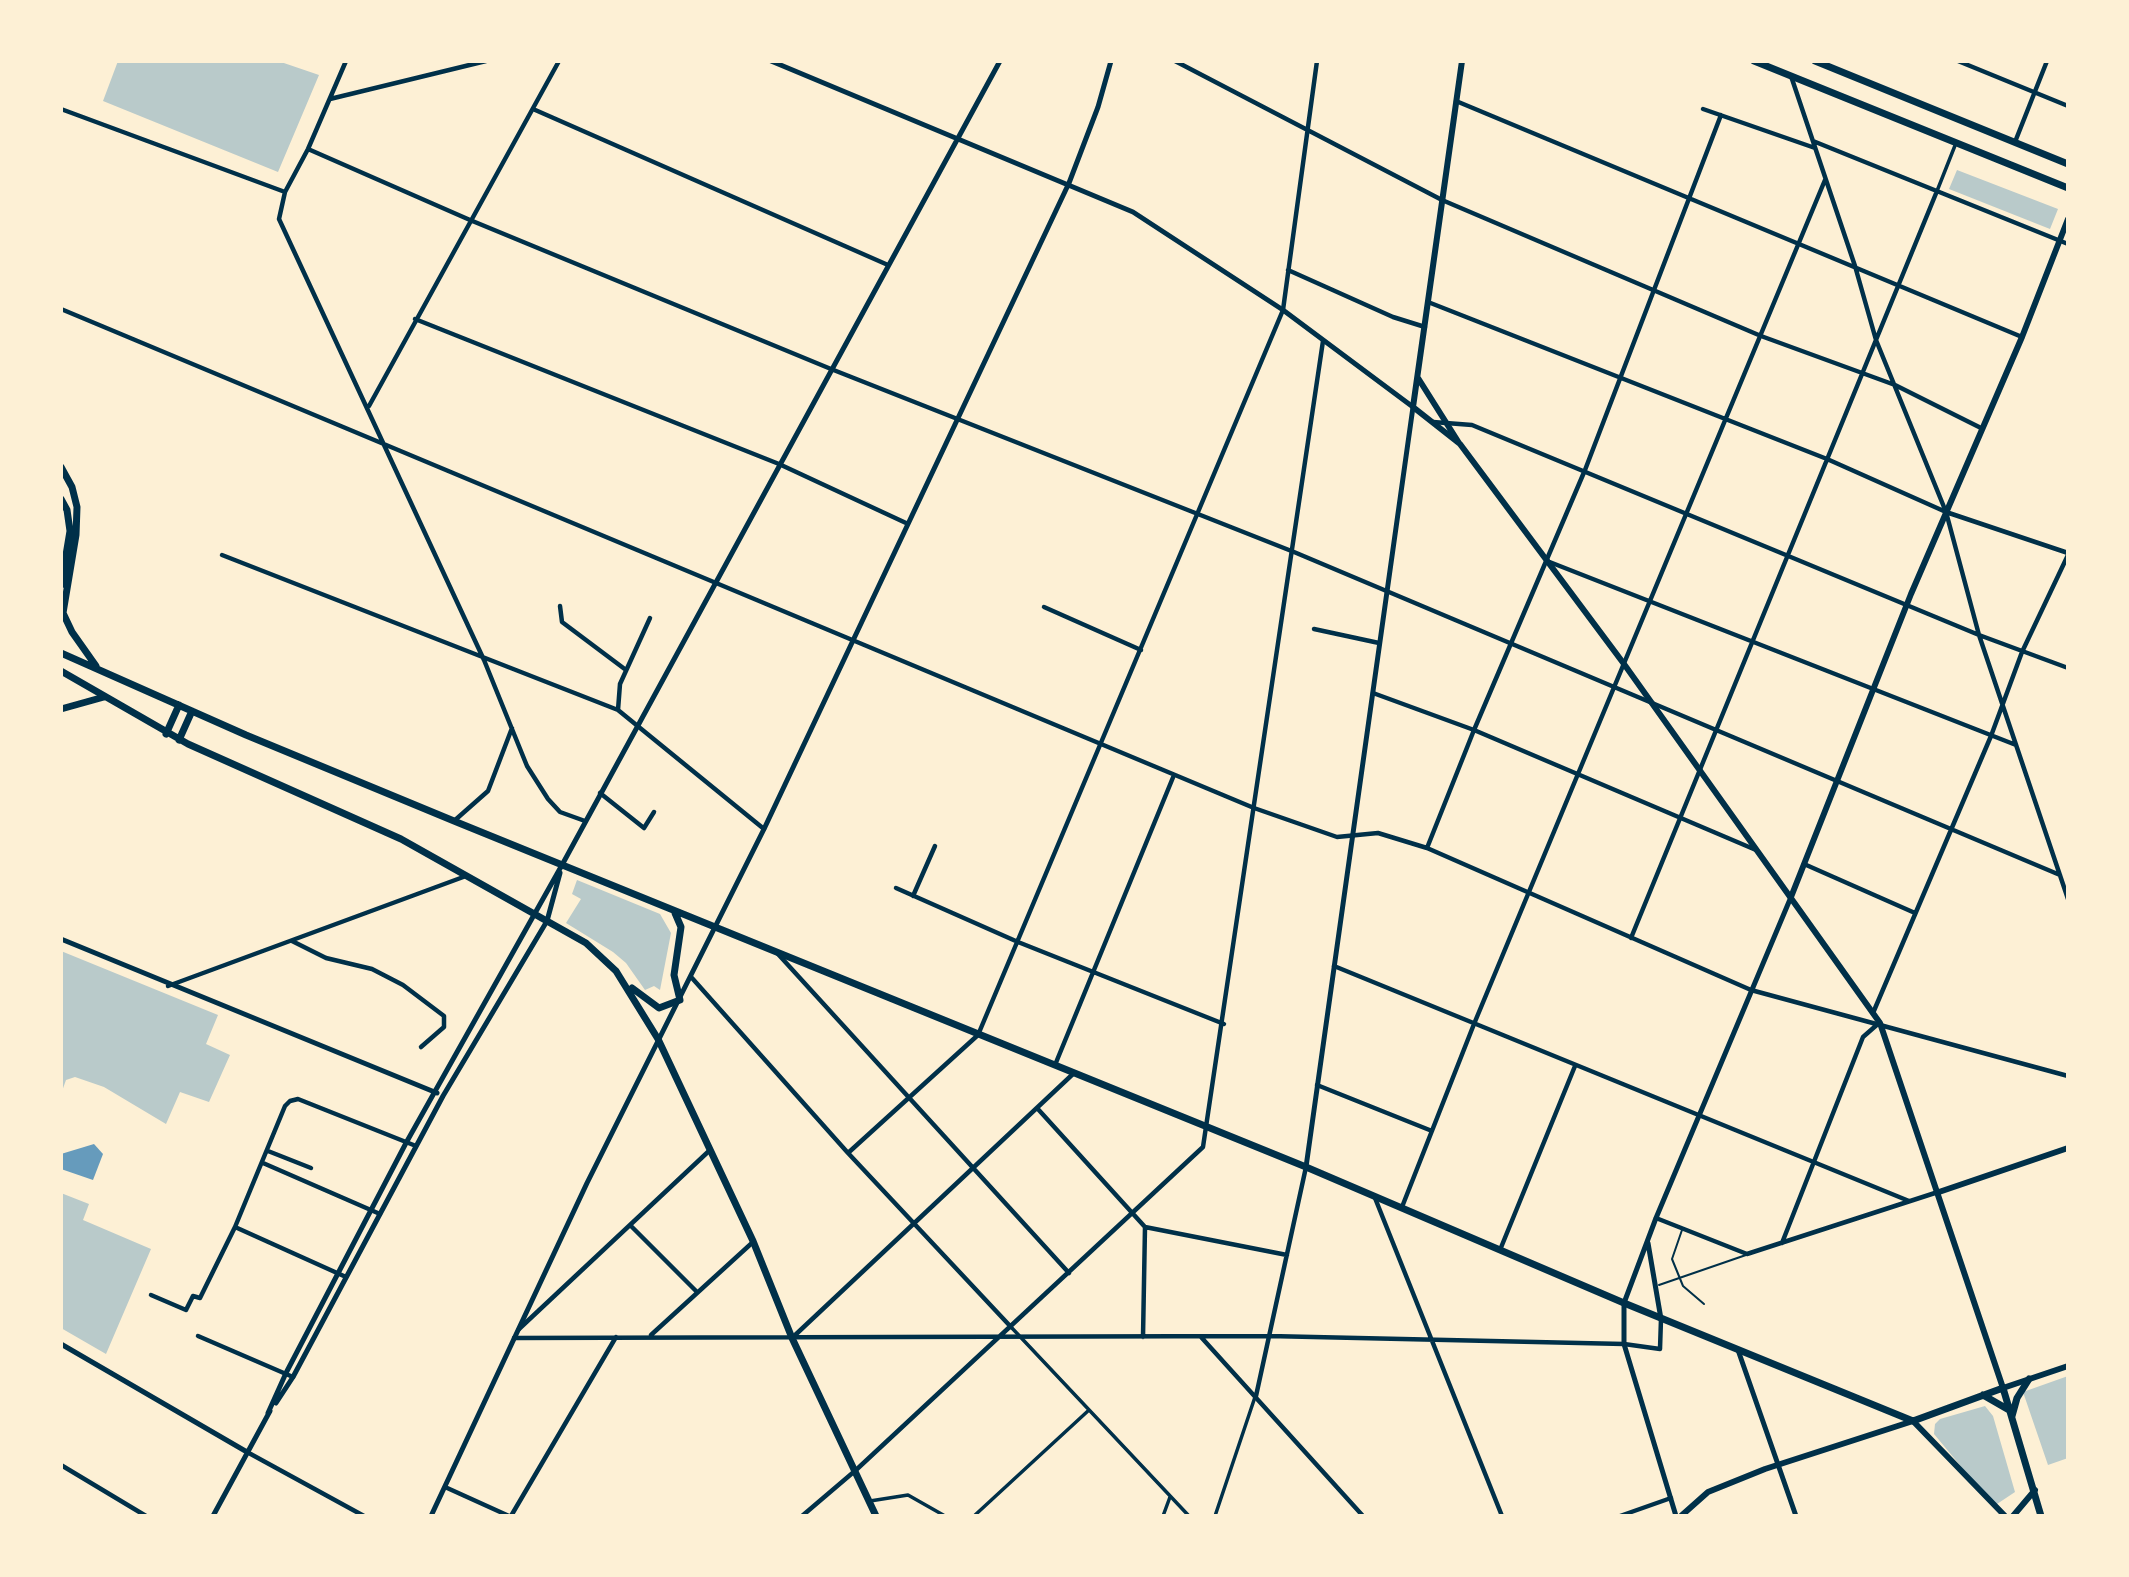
<!DOCTYPE html>
<style>
body{margin:0}
#map{position:relative;width:2129px;height:1577px;overflow:hidden;background:#fdf0d5;font-family:Georgia,serif}
canvas{display:block}
.frame{position:absolute;inset:0;border:63px solid #fdf0d5;pointer-events:none}
</style>
<div id="map">
<canvas width="2129" height="1577"></canvas>
<div class="frame"></div>
</div>
<script>
const g = document.querySelector('canvas').getContext('2d');
g.lineJoin = 'round';
function paint(path, color) {
  g.fillStyle = color;
  g.fill(path, 'evenodd');
}
function shape(rows) {
  const path = new Path2D();
  for (const r of rows) {
    path.moveTo(r[0], r[1]);
    for (let i = 2; i < r.length; i += 2) path.lineTo(r[i], r[i + 1]);
  }
  return path;
}
function strokePath(path, color, width, dash) {
  g.strokeStyle = color;
  g.lineWidth = width;
  g.lineCap = dash ? 'butt' : 'round';
  g.setLineDash(dash || []);
  g.stroke(path);
}
paint(shape([
 [118,61,278,61,319,75,278,172,103,101],
 [1957,170,2058,209,2050,229,1949,189],
 [577,880,660,914,671,933,660,990,654,986,645,990,626,963,613,952,566,923,581,899,572,894],
 [61,951,218,1015,206,1044,230,1055,209,1102,180,1092,166,1124,104,1087,75,1077,66,1080,61,1094],
 [61,1193,89,1204,83,1220,151,1249,106,1354,61,1328],
 [2068,1376,2068,1458,2048,1465,2023,1392],
 [1985,1406,1993,1416,2015,1492,1994,1506,1934,1434,1935,1424,1940,1419]
]), '#b9caca');
paint(shape([
 [94,1144,103,1154,93,1180,61,1169,61,1154]
]), '#669bbc');
strokePath(shape([
 [1682,1230,1672,1259,1683,1286,1704,1304],
 [1659,1285,1746,1255]
]), '#003049', 2);
strokePath(shape([
 [1937,191,1956,143],
 [1011,1327,1189,1516],
 [870,1501,908,1495,945,1516],
 [974,1516,1089,1410],
 [1163,1516,1170,1497],
 [1215,1516,1255,1397]
]), '#003049', 3.5);
strokePath(shape([
 [346,61,308,149,285,192,279,219,484,660,527,766,548,799,560,812,585,821],
 [1175,61,1442,200,1761,336,1895,385,1981,428],
 [1958,61,2068,106],
 [1791,76,1855,266,1876,340,1946,512,1979,635,2068,899],
 [330,99,486,61],
 [1456,101,2022,337],
 [61,109,285,192],
 [533,109,888,265],
 [1703,109,1815,148],
 [1813,141,2068,244],
 [2015,142,2047,61],
 [308,149,470,220,831,369,1294,552,2060,875],
 [1288,270,1393,317,1425,327],
 [1428,302,1827,459,1946,512,2068,553],
 [61,309,1254,808,1337,837,1378,833,1427,848,1751,990,2068,1076],
 [415,319,779,464,906,523],
 [369,406,559,61],
 [1433,422,1472,425,1979,635,2068,668],
 [222,555,618,710,764,829],
 [1547,561,2016,745],
 [560,606,562,622,626,670],
 [1044,607,1141,650],
 [1314,629,1379,643],
 [1373,693,1474,730,1756,850],
 [618,710,620,684,650,618],
 [600,793,644,828,654,812],
 [454,821,488,791,512,728],
 [1427,848,1474,730,1585,470,1721,115],
 [1804,864,1915,913],
 [896,888,1018,942,1224,1024],
 [913,896,935,846],
 [1631,938,1937,191],
 [292,941,326,958,372,969,403,985,444,1016,444,1027,421,1047],
 [778,954,1069,1273],
 [1334,966,1909,1201],
 [692,978,848,1153,1011,1327],
 [168,986,466,876],
 [1873,1013,1991,736,2022,652,2068,555],
 [1055,1065,1174,775],
 [1317,1085,1432,1131],
 [1037,1108,1145,1227,1287,1255],
 [268,1151,311,1168],
 [848,1153,978,1035,1283,310,1317,61],
 [263,1163,380,1214],
 [1375,1198,1502,1516],
 [1402,1207,1474,1024,1825,180],
 [1656,1218,1747,1254,1938,1192],
 [630,1225,697,1292],
 [235,1227,346,1277],
 [1782,1243,1863,1037,1879,1023],
 [1500,1250,1575,1066],
 [151,1295,186,1310,193,1296,200,1298,235,1227,285,1106,290,1101,298,1099,416,1146],
 [519,1329,710,1150],
 [651,1335,753,1242],
 [198,1336,293,1377],
 [1143,1337,1145,1227],
 [1201,1337,1363,1516],
 [514,1338,1269,1336,1624,1344,1660,1349,1661,1319],
 [792,1338,1074,1073],
 [1256,1396,1306,1167],
 [247,1452,364,1516],
 [61,1465,146,1516],
 [445,1487,509,1516],
 [511,1516,616,1337],
 [802,1516,856,1470,1203,1147,1323,341],
 [1620,1516,1671,1498]
]), '#003049', 4.5);
strokePath(shape([
 [771,61,1133,212,1283,310,1413,407,1306,1167],
 [61,939,437,1093],
 [1648,1243,1661,1319],
 [61,1344,247,1452],
 [1738,1350,1796,1516],
 [276,1403,293,1377,443,1096,547,921,560,873],
 [268,1413,286,1373,406,1143,562,865,1000,61],
 [213,1516,270,1411],
 [431,1516,587,1183,764,829,1069,183,1098,107,1111,61],
 [1676,1516,1624,1344,1624,1303,1656,1218,1791,897]
]), '#003049', 5);
strokePath(shape([
 [1462,61,1413,407,1460,444,1624,664,1880,1023,2003,1388,2068,1366],
 [1418,378,1459,443],
 [1791,897,1911,594,2022,337,2068,219],
 [1939,1192,2068,1148],
 [1681,1516,1708,1492,1765,1469,1913,1421,2005,1516],
 [2013,1516,2035,1490]
]), '#003049', 6);
strokePath(shape([
 [61,467,72,487,77,507,76,535,63,613,72,632,96,666],
 [61,499,67,510,70,531,61,585],
 [61,653,246,735,454,821,1306,1167,1624,1303,1913,1421,2003,1388,2041,1516],
 [61,671,188,744,401,839,586,943,616,971,658,1039,753,1241,792,1338,876,1516],
 [61,709,104,697],
 [166,734,179,705],
 [179,740,192,711],
 [632,988,659,1008,680,1000,674,975,681,927,675,913],
 [1983,1395,2009,1410],
 [2012,1416,2017,1398,2029,1379]
]), '#003049', 7);
strokePath(shape([
 [1754,61,2068,188],
 [1815,61,2068,164]
]), '#003049', 7);
</script>
